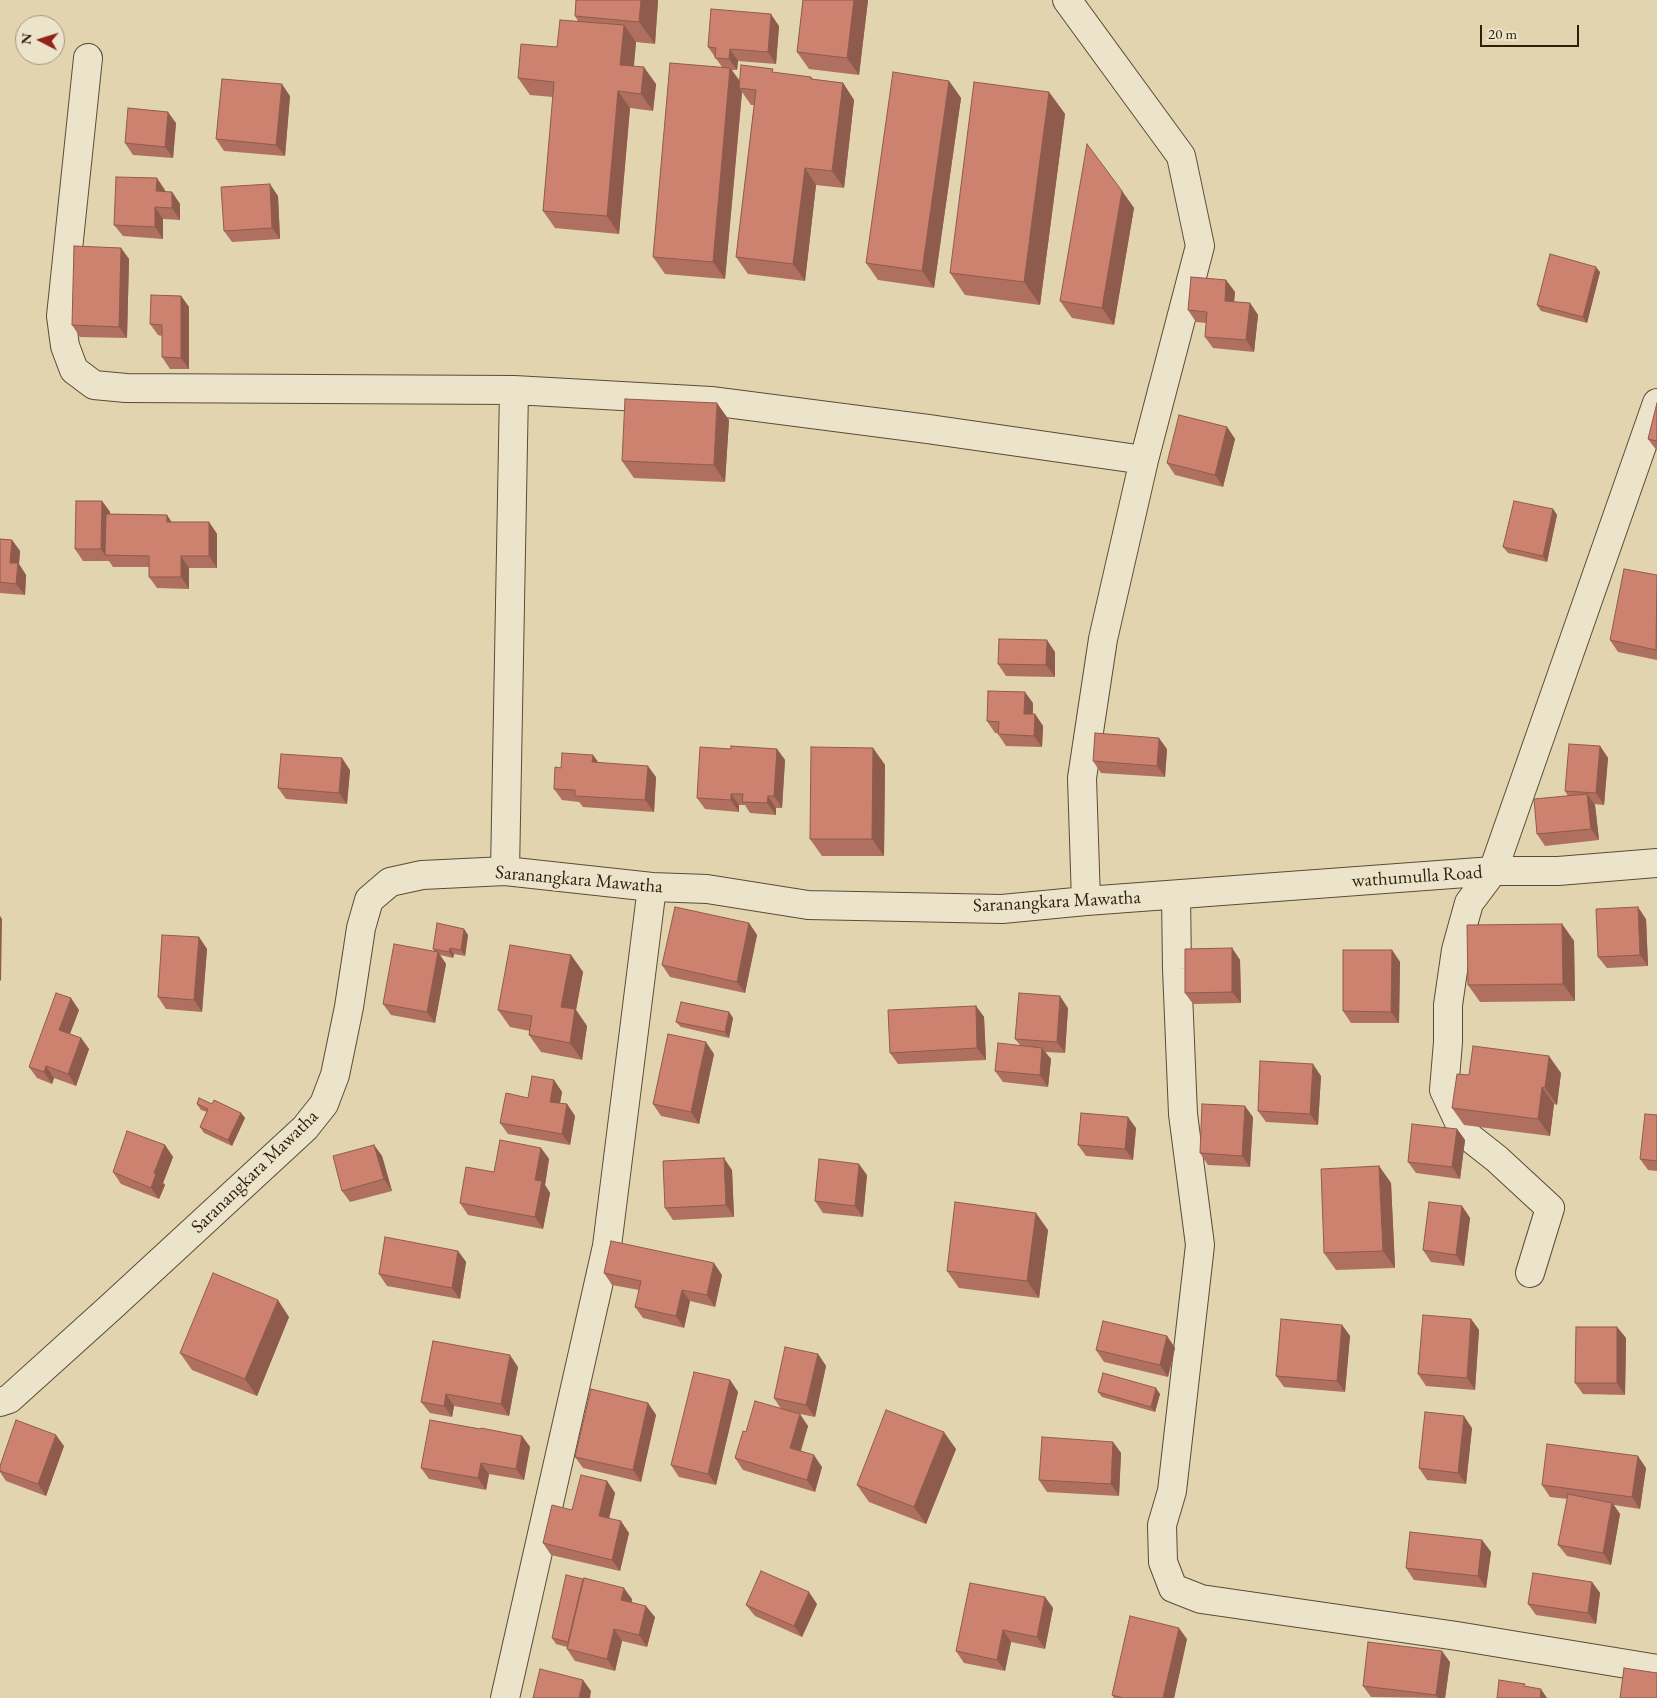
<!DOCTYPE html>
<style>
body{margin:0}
#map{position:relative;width:1657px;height:1698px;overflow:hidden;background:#e1d4af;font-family:"EB Garamond",serif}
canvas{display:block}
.north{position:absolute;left:15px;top:15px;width:50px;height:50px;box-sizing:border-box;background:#ece3cb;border:1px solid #a0957f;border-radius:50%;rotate:275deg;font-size:14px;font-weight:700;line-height:20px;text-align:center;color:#2e1f0c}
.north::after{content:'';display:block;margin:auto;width:18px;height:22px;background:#8f2418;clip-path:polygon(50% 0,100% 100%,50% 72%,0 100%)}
.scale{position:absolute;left:1480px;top:25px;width:99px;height:22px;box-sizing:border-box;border:2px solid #2e1f0c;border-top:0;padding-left:6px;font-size:15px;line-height:18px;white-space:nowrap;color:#2e1f0c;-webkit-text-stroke:4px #ece3cb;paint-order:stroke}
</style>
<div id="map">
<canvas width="1657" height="1698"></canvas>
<div class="north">N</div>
<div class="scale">20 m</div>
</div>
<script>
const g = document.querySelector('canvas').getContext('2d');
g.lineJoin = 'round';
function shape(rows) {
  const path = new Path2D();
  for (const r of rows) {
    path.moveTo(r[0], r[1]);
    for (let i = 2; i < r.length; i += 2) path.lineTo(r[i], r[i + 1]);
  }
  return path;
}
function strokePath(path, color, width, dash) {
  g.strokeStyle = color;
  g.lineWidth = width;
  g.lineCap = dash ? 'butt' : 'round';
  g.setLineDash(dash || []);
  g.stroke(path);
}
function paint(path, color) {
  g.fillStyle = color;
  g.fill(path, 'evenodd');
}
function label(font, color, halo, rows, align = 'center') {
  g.font = font + ' "EB Garamond",serif';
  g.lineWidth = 4.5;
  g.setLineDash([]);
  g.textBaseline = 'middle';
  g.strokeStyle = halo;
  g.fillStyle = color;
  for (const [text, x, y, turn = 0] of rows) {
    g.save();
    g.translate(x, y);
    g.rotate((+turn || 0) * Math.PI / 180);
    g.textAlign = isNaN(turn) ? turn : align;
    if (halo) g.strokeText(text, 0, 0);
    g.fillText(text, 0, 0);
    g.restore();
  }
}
const minor = shape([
 [1067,0,1181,156,1200,246,1144,460,1103,639,1082,778,1086,901],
 [88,58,61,316,65,346,74,370,94,385,126,388,514,390,711,401,928,429,1144,460],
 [505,871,514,390],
 [1176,895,1177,969,1183,1114,1200,1245,1172,1491,1162,1525,1163,1562,1173,1588,1201,1599,1457,1636,1657,1669],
 [1530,1273,1550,1208,1497,1159,1464,1133,1444,1090,1448,1042,1448,1005,1456,950,1469,903,1493,871,1657,403],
 [0,1402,9,1399,111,1307,305,1128,324,1104,335,1075,349,1007,361,928,369,900,390,882,422,875,505,871,652,887,707,889,808,905,1002,909,1086,901,1493,871,1558,871,1657,863],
 [505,1698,607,1246,652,887]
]);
strokePath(minor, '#5b4c35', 30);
strokePath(minor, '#ece3cb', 28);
paint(shape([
 [576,0,658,0,655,44,636,42,634,66,656,84,653,111,630,108,619,234,555,228,543,211,553,97,530,95,518,78,557,47,578,21,575,16],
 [803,0,868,0,859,75,809,69,797,52],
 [779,26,776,64,738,61,737,70,732,70,740,81,775,73,811,77,813,79,843,83,854,100,844,188,816,185,805,281,748,274,736,257,754,105,751,105,742,92,725,279,665,274,653,257,722,67,708,47],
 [949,81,961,98,934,288,878,280,866,263],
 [1049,92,1065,114,1040,305,965,295,950,273],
 [290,96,285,156,224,151,216,139],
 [176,123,173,158,133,155,125,143],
 [165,190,165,192,172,192,180,204,180,220,163,219,163,239,123,236,114,225],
 [1122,191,1134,208,1114,325,1072,318,1060,301],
 [278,196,280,239,232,242,224,231],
 [121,248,129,259,127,338,80,337,72,325],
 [1600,272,1587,323,1541,311,1537,305],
 [1226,280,1235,292,1234,302,1250,303,1258,315,1254,352,1213,348,1205,337,1206,323,1196,322,1188,310],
 [181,296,189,307,189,369,170,369,162,357,162,336,158,335,150,324],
 [1657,403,1657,451,1648,439],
 [729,420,725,482,634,478,622,461],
 [1227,427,1235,439,1223,487,1175,475,1167,463],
 [102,501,110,512,110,514,167,515,171,522,209,522,217,534,217,568,189,568,189,589,157,588,149,577,149,567,113,567,109,561,83,561,75,549],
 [1553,509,1557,515,1547,562,1508,553,1503,547],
 [0,539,12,540,20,551,19,564,26,575,25,595,0,593],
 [1657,575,1657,660,1618,652,1610,640],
 [1055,652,1055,677,1006,676,998,664],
 [1033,703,1033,714,1035,714,1043,726,1042,747,1006,746,998,734,998,733,995,733,987,721],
 [1600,746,1608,758,1604,805,1594,804,1595,805,1599,840,1545,846,1537,834,1568,796,1565,791],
 [873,748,885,765,884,856,822,856,810,839],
 [731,749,777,749,785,760,782,808,776,808,776,815,750,813,745,805,739,805,739,812,705,809,697,798],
 [1167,749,1165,777,1101,773,1093,761],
 [593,755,598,762,656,777,654,812,583,807,579,802,562,800,554,789,561,768],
 [350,770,347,804,286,799,278,788],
 [1646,919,1648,966,1607,968,1598,957],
 [749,923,757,935,745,993,670,977,662,965],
 [1562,924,1574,941,1575,1001,1480,1002,1468,985],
 [464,929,468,935,465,956,454,954,453,958,440,955,446,964,435,1023,391,1015,383,1004,435,952,433,949],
 [199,937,207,949,202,1012,166,1009,158,997],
 [1232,948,1240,960,1241,1003,1193,1004,1185,993],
 [1392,950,1400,962,1399,1023,1351,1023,1343,1011],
 [571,955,583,972,576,1010,587,1026,582,1060,541,1052,529,1035,530,1031,510,1027,498,1010],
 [976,1006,984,1017,986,1060,898,1064,890,1053],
 [1068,1008,1065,1053,1045,1052,1051,1059,1048,1087,1003,1082,995,1071,1020,1045,1015,1039],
 [79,1010,70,1034,81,1038,89,1049,76,1086,54,1078,52,1084,37,1078,29,1067],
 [729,1012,733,1018,729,1038,681,1027,676,1022],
 [714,1054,699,1124,661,1116,653,1104],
 [1561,1073,1557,1105,1554,1104,1550,1136,1464,1125,1452,1108,1469,1075],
 [1321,1076,1318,1125,1266,1122,1258,1111],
 [554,1080,562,1092,560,1103,567,1104,575,1116,570,1145,508,1134,500,1123,528,1098],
 [197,1104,212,1104,241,1113,245,1118,232,1146,204,1133,200,1127,207,1112,201,1110],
 [1657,1115,1657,1171,1648,1170,1640,1159],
 [1253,1117,1250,1167,1208,1165,1200,1153],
 [1136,1128,1133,1160,1086,1156,1078,1145],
 [1457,1129,1465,1140,1460,1179,1416,1173,1408,1162],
 [165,1145,173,1157,163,1183,165,1185,159,1199,121,1184,113,1172],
 [374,1145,382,1156,392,1191,350,1202,342,1191],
 [541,1148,549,1159,545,1185,550,1193,543,1229,468,1215,460,1203,494,1172],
 [1379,1166,1391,1183,1395,1268,1336,1270,1324,1253],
 [732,1170,734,1217,673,1220,665,1208],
 [867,1175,863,1217,823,1213,815,1201],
 [1462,1206,1470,1218,1464,1266,1431,1262,1423,1250],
 [1048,1230,1039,1298,959,1288,947,1271],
 [458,1251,466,1262,460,1299,387,1286,379,1274],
 [604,1273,722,1275,715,1307,690,1301,684,1328,643,1318,635,1307,639,1290,612,1285],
 [289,1317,257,1396,192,1370,180,1353],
 [1471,1319,1479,1330,1475,1390,1426,1386,1418,1374],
 [1342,1325,1350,1336,1345,1392,1284,1387,1276,1376],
 [1617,1327,1626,1338,1625,1395,1583,1394,1575,1383],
 [1167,1336,1175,1348,1168,1377,1104,1362,1096,1350],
 [818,1354,826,1366,815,1417,795,1413,808,1426,801,1451,822,1467,815,1492,743,1470,735,1458,781,1409,774,1398],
 [518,1367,509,1416,454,1406,452,1417,430,1413,421,1402],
 [730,1380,738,1392,716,1485,679,1477,671,1465],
 [1098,1392,1160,1394,1155,1412,1102,1397],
 [648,1403,656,1415,641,1482,583,1468,575,1457],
 [1472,1428,1466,1484,1427,1480,1419,1468],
 [480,1429,522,1436,530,1447,524,1480,489,1474,486,1490,429,1479,421,1468],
 [1113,1442,1121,1453,1119,1496,1047,1492,1039,1480],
 [64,1446,46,1496,6,1481,0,1472,0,1466],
 [956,1449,926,1524,869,1502,857,1485],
 [1646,1468,1640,1509,1614,1505,1620,1514,1611,1565,1567,1556,1558,1545,1568,1499,1550,1497,1542,1485],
 [607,1481,615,1493,609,1518,629,1533,620,1571,551,1555,543,1543],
 [1482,1540,1491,1552,1486,1588,1414,1580,1406,1568],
 [583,1579,632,1599,632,1602,655,1617,647,1647,622,1641,615,1671,575,1661,567,1649,567,1647,556,1644,552,1638],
 [1592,1582,1600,1593,1596,1624,1536,1615,1528,1604],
 [1045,1597,1053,1608,1045,1649,1011,1642,1005,1671,964,1663,956,1651],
 [817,1604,802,1637,755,1616,746,1605],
 [1187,1639,1174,1698,1114,1698,1112,1695],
 [1450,1662,1445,1698,1371,1697,1363,1686]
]), '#af705f');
paint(shape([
 [641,0,658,0,655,44,639,22],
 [854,0,868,0,859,75,847,58],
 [771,14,779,26,776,64,768,52],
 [624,25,636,42,632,82,620,65],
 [730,49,738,61,737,70,729,59],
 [644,67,656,84,653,111,641,94],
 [730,68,742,85,739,88,742,92,725,279,713,262],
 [949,81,961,98,934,288,922,271],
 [843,83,854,100,844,188,832,171],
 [282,84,290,96,285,156,276,145],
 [618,91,630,108,619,234,607,216],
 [1049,92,1065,114,1040,305,1024,282],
 [168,112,176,123,173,158,165,147],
 [805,168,816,185,805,281,793,264],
 [157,178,165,190,164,203,156,191],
 [270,184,278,196,280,239,272,228],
 [1122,191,1134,208,1114,325,1102,308],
 [172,192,180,204,180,220,172,208],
 [155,207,163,219,163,239,155,227],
 [121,248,129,259,127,338,119,327],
 [1596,267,1600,272,1587,323,1583,317],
 [1226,280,1235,292,1233,313,1225,301],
 [181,296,189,307,189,369,181,358],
 [1250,303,1258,315,1254,352,1246,340],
 [717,403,729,420,725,482,714,465],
 [1227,427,1235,439,1223,487,1215,475],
 [102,501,110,512,109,555,105,555,101,549],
 [1553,509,1557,515,1547,562,1543,556],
 [167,515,175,527,167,522],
 [209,522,217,534,217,568,209,556],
 [12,540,20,551,19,564,26,575,25,595,16,584,10,563],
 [181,556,189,568,189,589,181,577],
 [1047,640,1055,652,1055,677,1046,665],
 [1025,692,1033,703,1032,725,1024,714],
 [1035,714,1043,726,1042,747,1034,736],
 [1159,738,1167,749,1165,777,1157,766],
 [1600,746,1608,758,1604,805,1596,793],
 [873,748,885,765,884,856,872,839],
 [777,749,785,760,782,808,774,796],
 [593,755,601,766,592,762],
 [342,758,350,770,347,804,339,793],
 [648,766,656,777,654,812,645,800],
 [731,794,739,805,739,812,731,800],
 [1587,794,1595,805,1599,840,1591,829],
 [768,796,776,808,776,815,767,803],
 [1638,907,1646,919,1648,966,1640,955],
 [0,916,2,919,1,981,0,980],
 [749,923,757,935,745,993,737,982],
 [1562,924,1574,941,1575,1001,1563,984],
 [464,929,468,935,465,956,461,950],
 [199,937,207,949,202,1012,194,1000],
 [450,948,454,954,453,958,449,952],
 [1232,948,1240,960,1241,1003,1232,992],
 [1392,950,1400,962,1399,1023,1391,1012],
 [438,952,446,964,435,1023,427,1012],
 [571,955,583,972,576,1010,587,1026,582,1060,570,1043,561,1007],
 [1060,996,1068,1008,1065,1053,1057,1042],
 [71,998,79,1010,67,1041,59,1030],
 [976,1006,984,1017,986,1060,977,1048],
 [729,1012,733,1018,729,1038,725,1032],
 [81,1038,89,1049,76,1086,68,1074],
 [706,1042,714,1054,699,1124,691,1112],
 [1042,1048,1051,1059,1048,1087,1040,1075],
 [1549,1056,1561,1073,1557,1105,1545,1088],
 [1313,1064,1321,1076,1318,1125,1310,1114],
 [46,1066,54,1078,52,1084,44,1072],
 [554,1080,562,1092,558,1113,550,1102],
 [1542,1087,1554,1104,1550,1136,1538,1119],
 [567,1104,575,1116,570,1145,562,1134],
 [1245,1106,1253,1117,1250,1167,1242,1156],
 [241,1113,245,1118,232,1146,228,1140],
 [1128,1117,1136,1128,1133,1160,1125,1149],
 [1457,1129,1465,1140,1460,1179,1452,1167],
 [165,1145,173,1157,163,1183,165,1185,159,1199,151,1188,154,1173],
 [374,1145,382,1156,392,1191,384,1179],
 [541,1148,549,1159,545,1185,550,1193,543,1229,535,1217,535,1180],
 [724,1158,732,1170,734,1217,726,1205],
 [859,1164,867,1175,863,1217,855,1206],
 [1379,1166,1391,1183,1395,1268,1383,1251],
 [1462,1206,1470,1218,1464,1266,1456,1255],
 [1036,1213,1048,1230,1039,1298,1027,1281],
 [458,1251,466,1262,460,1299,452,1288],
 [714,1263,722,1275,715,1307,707,1295],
 [682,1290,690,1301,684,1328,676,1316],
 [278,1300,289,1317,257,1396,245,1379],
 [1471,1319,1479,1330,1475,1390,1467,1378],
 [1342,1325,1350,1336,1345,1392,1337,1381],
 [1617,1327,1626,1338,1625,1395,1617,1383],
 [1167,1336,1175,1348,1168,1377,1160,1365],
 [818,1354,826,1366,815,1417,806,1405],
 [510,1355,518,1367,509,1416,501,1404],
 [730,1380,738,1392,716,1485,708,1474],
 [1156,1388,1160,1394,1155,1412,1151,1407],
 [446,1394,454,1406,452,1417,444,1406],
 [648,1403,656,1415,641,1482,633,1470],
 [800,1414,808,1426,798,1459,790,1448],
 [1464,1416,1472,1428,1466,1484,1458,1473],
 [944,1432,956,1449,926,1524,914,1507],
 [56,1435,64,1446,46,1496,38,1484],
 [522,1436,530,1447,524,1480,516,1469],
 [1113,1442,1121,1453,1119,1496,1111,1484],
 [814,1455,822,1467,815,1492,807,1480],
 [1638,1456,1646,1468,1640,1509,1632,1497],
 [481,1463,489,1474,486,1490,478,1478],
 [607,1481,615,1493,607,1527,599,1516],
 [1612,1503,1620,1514,1611,1565,1603,1553],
 [621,1521,629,1533,620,1571,612,1560],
 [1482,1540,1491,1552,1486,1588,1478,1576],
 [1592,1582,1600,1593,1596,1624,1588,1613],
 [624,1588,632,1599,629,1611,621,1600],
 [809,1592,817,1604,802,1637,794,1626],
 [1045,1597,1053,1608,1045,1649,1037,1637],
 [646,1606,655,1617,647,1647,639,1635],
 [1179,1628,1187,1639,1174,1698,1163,1698],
 [614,1629,622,1641,615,1671,607,1659],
 [1003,1630,1011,1642,1005,1671,997,1660],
 [1442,1651,1450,1662,1445,1698,1438,1698,1436,1695],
 [583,1680,591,1691,590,1698,579,1698],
 [1541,1689,1547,1698,1540,1698]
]), '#8f5b4d');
const building = shape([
 [576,0,641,0,639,22,575,16,576,0],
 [803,0,854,0,847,58,797,52,803,0],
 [711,9,771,14,768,52,730,49,729,59,715,58,716,48,708,47,711,9],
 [560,20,624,25,620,65,644,67,641,94,618,91,607,216,543,211,554,82,518,78,521,44,557,47,560,20],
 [670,63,730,68,713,262,653,257,670,63],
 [741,65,773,69,772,72,811,77,811,79,843,83,832,171,805,168,793,264,736,257,756,90,739,88,741,65],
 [893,72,949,81,922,271,866,263,893,72],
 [222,79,282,84,276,145,216,139,222,79],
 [974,82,1049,92,1024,282,950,273,974,82],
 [128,108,168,112,165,147,125,143,128,108],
 [1087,144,1122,191,1102,308,1060,301,1087,144],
 [116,177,157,178,156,191,172,192,172,208,155,207,155,227,114,225,116,177],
 [270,184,272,228,224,231,221,187,270,184],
 [74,246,121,248,119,327,72,325,74,246],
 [1550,254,1596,267,1583,317,1537,305,1550,254],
 [1191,277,1226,280,1225,301,1250,303,1246,340,1205,337,1207,312,1188,310,1191,277],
 [151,295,181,296,181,358,162,357,162,325,150,324,151,295],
 [625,399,717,403,714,465,622,461,625,399],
 [1657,403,1657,441,1648,439,1657,403],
 [1179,415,1227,427,1215,475,1167,463,1179,415],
 [76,501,102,501,101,549,75,549,76,501],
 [1514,501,1553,509,1543,556,1503,547,1514,501],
 [106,514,167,515,167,522,209,522,209,556,181,556,181,577,149,577,149,556,105,555,106,514],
 [0,539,12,540,10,563,18,563,16,584,0,582,0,539],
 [1624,569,1657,575,1656,650,1610,640,1624,569],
 [999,639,1047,640,1046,665,998,664,999,639],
 [988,691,1025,692,1024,714,1035,714,1034,736,998,734,999,722,987,721,988,691],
 [1095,733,1159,738,1157,766,1093,761,1095,733],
 [1569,744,1600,746,1596,793,1565,791,1569,744],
 [731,746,777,749,774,796,768,796,767,803,742,802,743,794,731,794,731,800,697,798,700,747,731,749,731,746],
 [811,747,873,748,872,839,810,839,811,747],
 [562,753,593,755,592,762,648,766,645,800,575,796,575,790,554,789,555,767,561,768,562,753],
 [281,754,342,758,339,793,278,788,281,754],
 [1587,794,1591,829,1537,834,1534,799,1587,794],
 [675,907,749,923,737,982,662,965,675,907],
 [1638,907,1640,955,1598,957,1596,909,1638,907],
 [437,923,464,929,461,950,450,948,449,952,433,949,437,923],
 [1562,924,1563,984,1468,985,1467,925,1562,924],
 [162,935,199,937,194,1000,158,997,162,935],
 [394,944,438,952,427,1012,383,1004,394,944],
 [510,945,571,955,561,1007,575,1009,570,1043,529,1035,532,1016,498,1010,510,945],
 [1232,948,1232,992,1185,993,1185,949,1232,948],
 [1343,950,1392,950,1391,1012,1343,1011,1343,950],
 [56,993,71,998,59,1030,81,1038,68,1074,46,1066,44,1072,29,1067,56,993],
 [1019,993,1060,996,1057,1042,1015,1039,1019,993],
 [681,1002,729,1012,725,1032,676,1022,681,1002],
 [976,1006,977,1048,890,1053,888,1010,976,1006],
 [668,1034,706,1042,691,1112,653,1104,668,1034],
 [998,1043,1042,1048,1040,1075,995,1071,998,1043],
 [1473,1046,1549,1056,1545,1088,1542,1087,1538,1119,1452,1108,1457,1074,1469,1075,1473,1046],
 [1260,1061,1313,1064,1310,1114,1258,1111,1260,1061],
 [532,1076,554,1080,550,1102,567,1104,562,1134,500,1123,506,1093,528,1098,532,1076],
 [199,1098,212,1104,214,1100,241,1113,228,1140,200,1127,208,1109,197,1104,199,1098],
 [1202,1104,1245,1106,1242,1156,1200,1153,1202,1104],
 [1081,1113,1128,1117,1125,1149,1078,1145,1081,1113],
 [1645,1114,1657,1115,1657,1161,1640,1159,1645,1114],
 [1412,1124,1457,1129,1452,1167,1408,1162,1412,1124],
 [127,1131,165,1145,154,1173,156,1174,151,1188,113,1172,127,1131],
 [500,1140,541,1148,535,1180,542,1181,535,1217,460,1203,466,1167,494,1172,500,1140],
 [374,1145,384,1179,342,1191,333,1156,374,1145],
 [724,1158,726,1205,665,1208,663,1161,724,1158],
 [819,1159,859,1164,855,1206,815,1201,819,1159],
 [1379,1166,1383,1251,1324,1253,1321,1169,1379,1166],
 [955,1202,1036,1213,1027,1281,947,1271,955,1202],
 [1429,1202,1462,1206,1456,1255,1423,1250,1429,1202],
 [385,1237,458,1251,452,1288,379,1274,385,1237],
 [611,1241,714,1263,707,1295,682,1290,676,1316,635,1307,641,1281,604,1273,611,1241],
 [213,1273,278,1300,245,1379,180,1353,213,1273],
 [1423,1315,1471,1319,1467,1378,1418,1374,1423,1315],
 [1281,1319,1342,1325,1337,1381,1276,1376,1281,1319],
 [1103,1321,1167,1336,1160,1365,1096,1350,1103,1321],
 [1576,1327,1617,1327,1617,1383,1575,1383,1576,1327],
 [433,1341,510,1355,501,1404,446,1394,444,1406,421,1402,433,1341],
 [785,1347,818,1354,806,1405,774,1398,785,1347],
 [694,1372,730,1380,708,1474,671,1465,694,1372],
 [1103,1373,1156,1388,1151,1407,1098,1392,1103,1373],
 [591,1389,648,1403,633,1470,575,1457,591,1389],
 [755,1401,800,1414,790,1448,814,1455,807,1480,735,1458,743,1431,746,1432,755,1401],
 [886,1410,944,1432,914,1507,857,1485,886,1410],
 [1425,1412,1464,1416,1458,1473,1419,1468,1425,1412],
 [16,1420,56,1435,38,1484,0,1471,0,1466,16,1420],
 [430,1420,480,1429,481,1428,522,1436,516,1469,481,1463,478,1478,421,1468,430,1420],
 [1042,1437,1113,1442,1111,1484,1039,1480,1042,1437],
 [1547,1444,1638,1456,1632,1497,1542,1485,1547,1444],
 [581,1475,607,1481,599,1516,621,1521,612,1560,543,1543,552,1505,572,1510,581,1475],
 [1568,1494,1612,1503,1603,1553,1558,1545,1568,1494],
 [1410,1532,1482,1540,1478,1576,1406,1568,1410,1532],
 [761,1571,809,1592,794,1626,746,1605,761,1571],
 [1533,1573,1592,1582,1588,1613,1528,1604,1533,1573],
 [566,1575,583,1579,568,1642,552,1638,566,1575],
 [584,1578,624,1588,621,1600,646,1606,639,1635,614,1629,607,1659,567,1649,584,1578],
 [970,1583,1045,1597,1037,1637,1003,1630,997,1660,956,1651,970,1583],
 [1130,1616,1179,1628,1163,1698,1123,1698,1112,1695,1130,1616],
 [1368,1642,1442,1651,1436,1695,1363,1686,1368,1642],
 [1624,1668,1657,1673,1657,1698,1620,1698,1624,1668],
 [540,1669,583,1680,579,1698,533,1698,540,1669],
 [1499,1680,1525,1684,1524,1686,1541,1689,1540,1698,1497,1698,1499,1680]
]);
paint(building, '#cc826e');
strokePath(building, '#8f5b4d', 1);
label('19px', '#2e1f0c', '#ece3cb', [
 ["wathumulla Road",1417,877,-4],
 ["Saranangkara Mawatha",579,880,5],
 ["Saranangkara Mawatha",1057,902,-3],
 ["Saranangkara Mawatha",255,1172,-44]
]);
</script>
